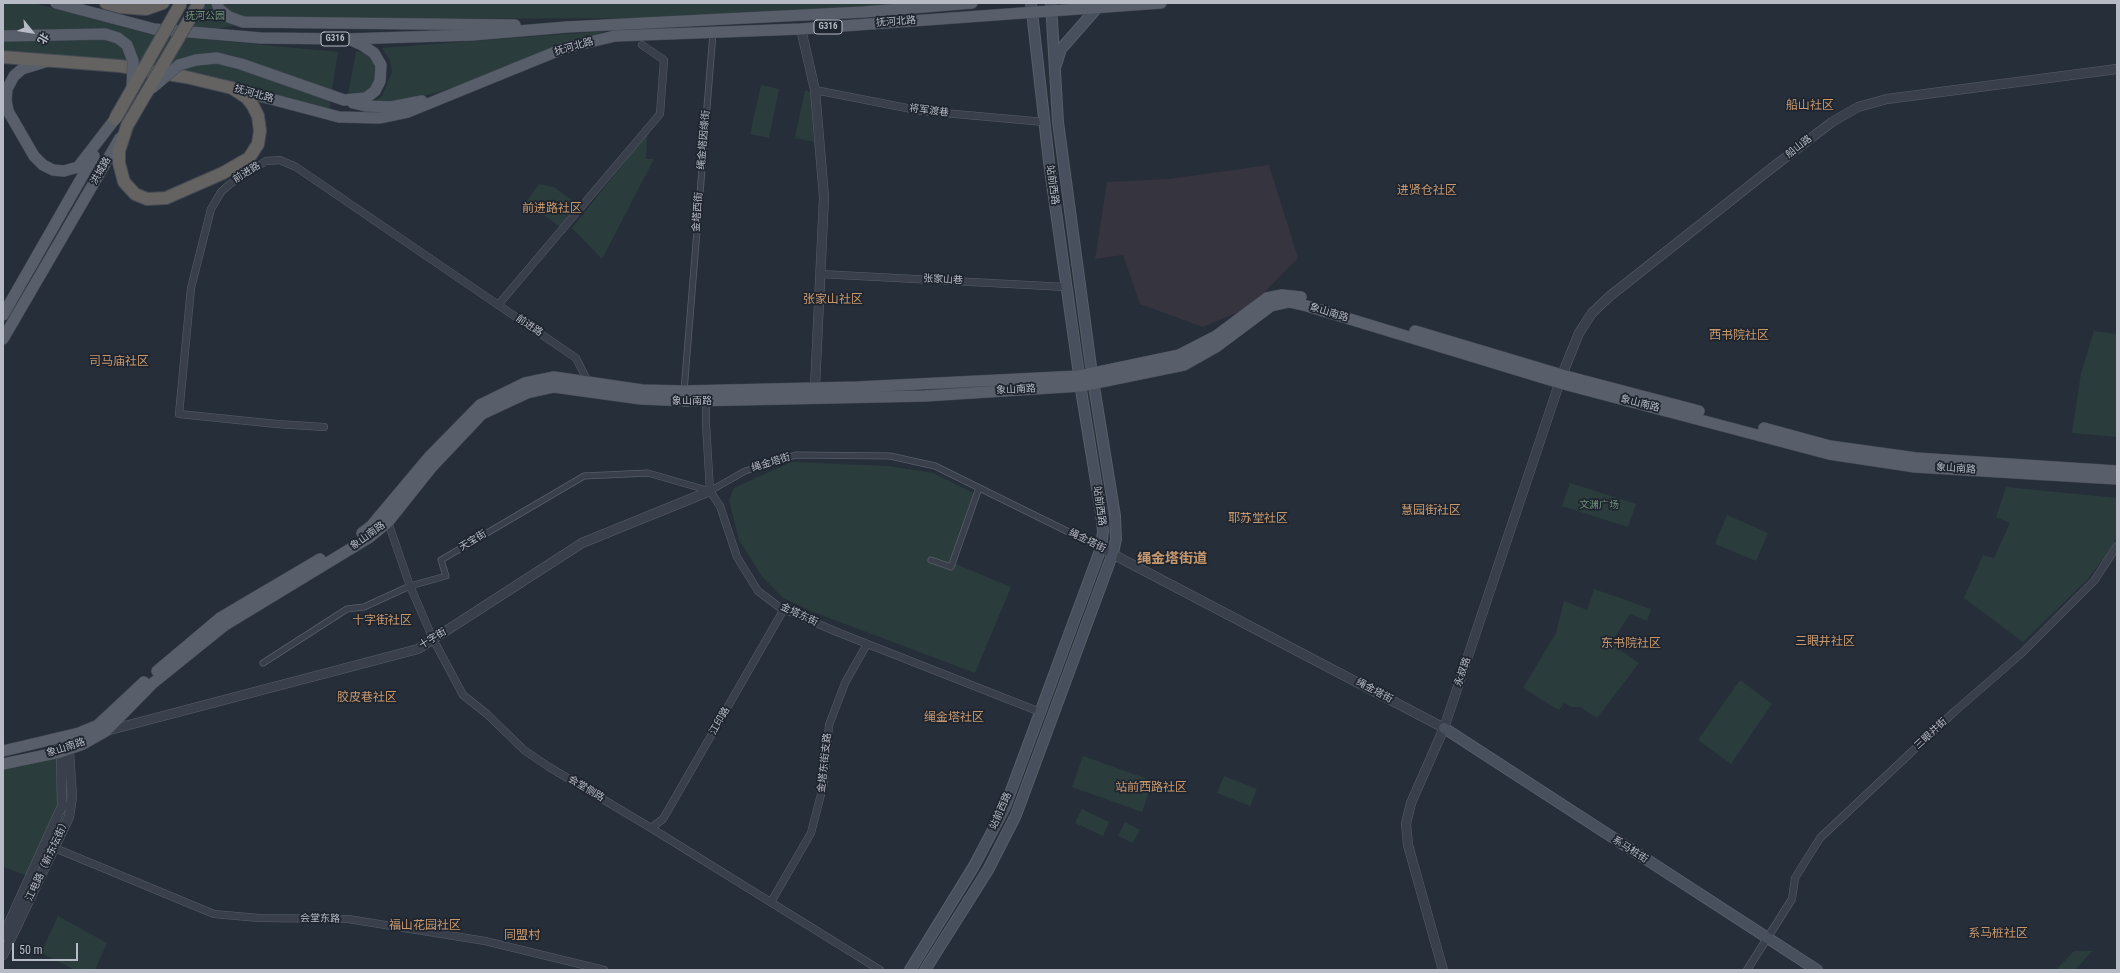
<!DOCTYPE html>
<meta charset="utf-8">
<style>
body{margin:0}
#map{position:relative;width:2120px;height:973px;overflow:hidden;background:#262e3a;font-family:"Roboto Condensed","Noto Sans SC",sans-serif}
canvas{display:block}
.frame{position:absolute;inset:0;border:4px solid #b6bbc6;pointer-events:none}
.north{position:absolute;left:12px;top:12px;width:40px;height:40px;-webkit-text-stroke:3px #1f252f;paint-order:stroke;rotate:120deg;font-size:11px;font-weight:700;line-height:16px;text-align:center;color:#b6bbc6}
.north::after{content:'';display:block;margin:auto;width:14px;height:18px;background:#b6bbc6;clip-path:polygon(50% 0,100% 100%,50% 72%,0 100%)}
.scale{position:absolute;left:12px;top:943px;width:66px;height:18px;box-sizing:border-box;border:2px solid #b6bbc6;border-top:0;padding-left:5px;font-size:12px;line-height:14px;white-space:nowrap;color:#b6bbc6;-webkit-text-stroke:3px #1f252f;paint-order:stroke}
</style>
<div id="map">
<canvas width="2120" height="973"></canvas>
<div class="frame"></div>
<div class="north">北</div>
<div class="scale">50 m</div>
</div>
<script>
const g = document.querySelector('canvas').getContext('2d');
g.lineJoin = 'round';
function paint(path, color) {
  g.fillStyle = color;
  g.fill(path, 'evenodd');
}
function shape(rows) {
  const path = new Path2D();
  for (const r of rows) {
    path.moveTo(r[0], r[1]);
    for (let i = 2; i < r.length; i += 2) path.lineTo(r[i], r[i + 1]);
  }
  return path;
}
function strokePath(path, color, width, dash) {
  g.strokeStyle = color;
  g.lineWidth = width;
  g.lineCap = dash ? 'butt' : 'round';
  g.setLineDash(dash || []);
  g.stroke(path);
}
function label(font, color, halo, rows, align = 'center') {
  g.font = font + ' "Roboto Condensed","Noto Sans SC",sans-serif';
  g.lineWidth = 3.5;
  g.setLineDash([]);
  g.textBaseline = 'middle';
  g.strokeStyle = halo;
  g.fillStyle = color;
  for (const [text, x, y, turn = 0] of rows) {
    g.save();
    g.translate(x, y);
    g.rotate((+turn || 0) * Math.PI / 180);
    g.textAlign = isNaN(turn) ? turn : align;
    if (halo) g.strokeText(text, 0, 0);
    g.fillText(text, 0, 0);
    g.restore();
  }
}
paint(shape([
 [1269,165,1298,258,1250,307,1203,327,1140,304,1123,255,1095,259,1107,182,1169,179]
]), '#36343f');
paint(shape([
 [3,3,34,3,148,34,338,52,329,111,212,78,3,52],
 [191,3,913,3,700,18,283,19,206,30,179,26],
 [606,31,443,91,396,103,372,103,382,96,392,72,390,60,382,48],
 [356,51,368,54,373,57,377,70,374,86,359,96,348,96],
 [761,85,779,89,769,138,750,134],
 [805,90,810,92,814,142,795,138],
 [647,134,646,159,654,159,602,259,572,228],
 [539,184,554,187,577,204,560,227,526,202],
 [2094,331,2117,334,2117,437,2072,433,2081,373],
 [791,462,888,466,933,473,975,494,951,562,1011,587,975,673,816,613,783,598,761,575,739,540,729,500,734,488],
 [1570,483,1636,504,1628,527,1562,506],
 [2006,487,2117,498,2117,536,2110,550,2088,579,2023,642,1964,598,1983,555,1994,558,2010,523,1996,517],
 [1727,515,1768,533,1756,561,1715,544],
 [1594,589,1651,609,1647,621,1630,614,1613,640,1613,645,1639,663,1597,718,1580,707,1571,707,1564,703,1559,710,1523,688,1556,633,1564,601,1587,610],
 [1740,680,1772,704,1731,764,1698,740],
 [58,756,58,805,28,876,3,867,3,768],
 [1083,756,1153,781,1142,812,1072,787],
 [1224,776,1257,789,1250,806,1217,793],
 [1082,809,1109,822,1103,836,1075,823],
 [1125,822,1140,830,1133,843,1118,836],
 [58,916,107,943,95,970,75,970,41,953],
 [2074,951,2092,951,2075,970,2056,970]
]), '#2b3c3d');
const pedestrian = shape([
 [684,391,713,33],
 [931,560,951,567,979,488],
 [263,663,347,609,364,607,410,586,446,576,441,560,584,476,648,473,710,491,745,471,796,455,890,456,935,466,1101,548]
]);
const minor = shape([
 [815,90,922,111,1044,122],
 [820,274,1066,287],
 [498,305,660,114,664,60,642,45],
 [706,398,706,424,710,491,720,506,737,557,758,591,779,607,837,632,1040,712],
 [324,427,277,424,179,414,191,288,211,209,221,192,230,184,266,161,280,160,296,167,576,358,589,384],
 [388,522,410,586,433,639,463,695,487,714,524,750,549,767,651,828,880,970],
 [651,828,663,819,784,609],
 [45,844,214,914,259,918,348,919,485,941,604,970],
 [771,902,811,833,824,783,829,725,845,683,867,644],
 [1747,970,1792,899,1795,878,1820,838,1954,712,2023,652,2094,581,2117,546]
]);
const tertiary = shape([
 [801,29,815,90,824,197,815,387],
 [1101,548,1444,728],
 [106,731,418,649,582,543,710,491],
 [3,936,62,806,61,754,57,738],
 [3,955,69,817,72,797,68,736],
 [1443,970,1408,845,1406,824,1411,803,1444,728,1562,375,1579,333,1592,313,1610,296,1773,167,1832,122,1858,107,1887,99,2117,69]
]);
const secondary = shape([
 [1056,65,1061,49,1097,8],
 [1444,728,1817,970],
 [910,970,974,866,1005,807,1101,548,1103,531,1101,512,1082,396,1049,162,1031,3],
 [925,970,988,870,1016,815,1113,553,1116,539,1115,516,1092,374,1058,122,1051,3]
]);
const primary = shape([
 [56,3,154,29,261,38,347,39,472,35,567,27,864,12,972,3],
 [217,3,219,9,229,17,243,22,515,25],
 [48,61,22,69,14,76,7,89,6,100,8,111,34,156,43,165,53,170,64,171,78,167,115,119],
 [237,90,339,117,379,118,408,112,565,48,615,36,801,29,1161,3],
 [344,100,366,98,375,91,380,81,381,65,374,53,362,45,351,40],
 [353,103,366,106,391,107,422,101],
 [3,315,94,156],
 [1415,331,1562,375,1699,411],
 [3,339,120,138],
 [1764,428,1830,446,1916,458,2117,471],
 [362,533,371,526,429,457,480,405,525,383,554,377,642,390,684,391,858,387,1079,376,1179,355,1216,336,1267,298,1282,295,1301,297],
 [157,671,220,618,320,559],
 [3,751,79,733,98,725,144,682],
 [3,764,60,752,83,744,106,731,153,683,225,625,370,537,388,522,431,468,482,414,527,393,554,387,641,399,690,401,925,396,1081,386,1184,365,1216,347,1271,306,1289,302,1307,306,1560,383,1829,454,1915,467,2117,479]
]);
const trunk = shape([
 [106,3,120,7,146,9,163,3],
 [3,57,120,66,186,77,232,88,247,98,253,106,258,116,260,131,258,144,249,158,223,173,166,198,147,199,135,194,124,182,119,163,119,151,127,126]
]);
strokePath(pedestrian, '#585e68', 7);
strokePath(minor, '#585e68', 8);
strokePath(tertiary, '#585e68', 10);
strokePath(secondary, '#585e68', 12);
strokePath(primary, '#434953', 12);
strokePath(trunk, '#454b55', 14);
strokePath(pedestrian, '#3a404b', 5.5);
strokePath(minor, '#3a404b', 7);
strokePath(tertiary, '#3a404b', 9);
strokePath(secondary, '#484f5d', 10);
strokePath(primary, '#585f6a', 11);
strokePath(trunk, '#646361', 12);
const primaryBridge = shape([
 [3,36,105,34,118,38,127,45,133,61,132,89],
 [152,88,179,65,196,60,217,58,241,64,344,100]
]);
const trunkBridge = shape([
 [115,119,181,3],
 [127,126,199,3]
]);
strokePath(primaryBridge, '#434953', 12, []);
strokePath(trunkBridge, '#454b55', 14, []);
strokePath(primaryBridge, '#585f6a', 11);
strokePath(trunkBridge, '#646361', 12);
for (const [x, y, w] of [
 [828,27,28],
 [335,39,28]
]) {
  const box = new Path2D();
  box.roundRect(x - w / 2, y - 7, w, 14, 3);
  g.fillStyle = '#1f252f';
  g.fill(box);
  strokePath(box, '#b6bbc6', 1);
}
label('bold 9px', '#b6bbc6', null, [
 ["G316",828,27],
 ["G316",335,39]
]);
label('10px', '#709479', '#1f252f', [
 ["抚河公园",205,16],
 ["文渊广场",1599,505]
]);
label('10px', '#b6bbc6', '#1f252f', [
 ["抚河北路",896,22,-4],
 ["抚河北路",574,47,-16],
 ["抚河北路",254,94,16],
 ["将军渡巷",929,111,7],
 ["绳金塔因缘街",704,140,-85],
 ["船山路",1799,147,-38],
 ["洪城路",101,171,-60],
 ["前进路",247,173,-32],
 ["站前西路",1052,185,82],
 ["金塔西街",698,212,-86],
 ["张家山巷",943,280,3],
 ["象山南路",1329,313,17],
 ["前进路",529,326,34],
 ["象山南路",1016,390,-3],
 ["象山南路",692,401],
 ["象山南路",1640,404,14],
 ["绳金塔街",771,463,-17],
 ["象山南路",1956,469,4],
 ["站前西路",1099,506,82],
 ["象山南路",368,536,-36],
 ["天宝街",473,541,-31],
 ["绳金塔街",1087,541,26],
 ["金塔东街",799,615,25],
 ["十字街",433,639,-32],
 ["永叔路",1463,672,-71],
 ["绳金塔街",1374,691,28],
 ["江印路",720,721,-60],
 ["三眼井街",1931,734,-43],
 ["象山南路",66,748,-18],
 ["金塔东街支路",825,763,-84],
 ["会堂侧路",586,789,31],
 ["站前西路",1001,811,-66],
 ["系马桩街",1630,850,33],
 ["江电路（新东坛街）",48,860,-65],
 ["会堂东路",320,919,1]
]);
label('12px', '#c7996f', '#1f252f', [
 ["船山社区",1810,106],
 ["进贤仓社区",1427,191],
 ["前进路社区",552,209],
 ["张家山社区",833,300],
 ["西书院社区",1739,336],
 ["司马庙社区",119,362],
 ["慧园街社区",1431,511],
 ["耶苏堂社区",1258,519],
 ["十字街社区",382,621],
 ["三眼井社区",1825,642],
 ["东书院社区",1631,644],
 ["胶皮巷社区",367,698],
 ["绳金塔社区",954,718],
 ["站前西路社区",1151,788],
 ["福山花园社区",425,926],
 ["系马桩社区",1998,934],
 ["同盟村",522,936]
]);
label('bold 14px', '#c7996f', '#1f252f', [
 ["绳金塔街道",1172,559]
]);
</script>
